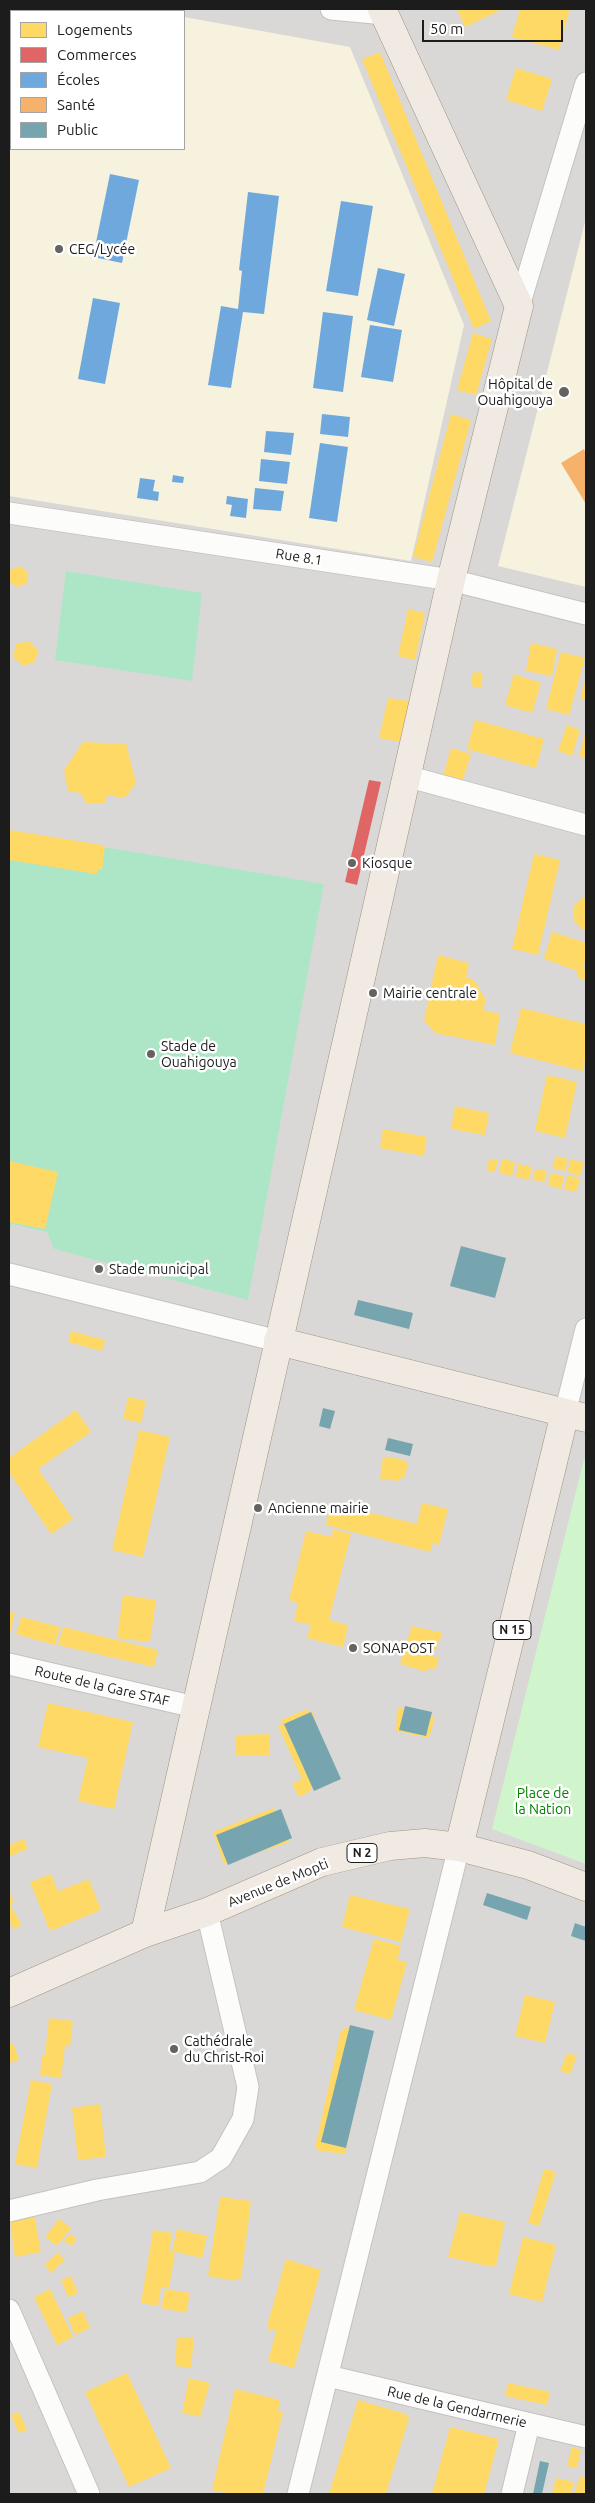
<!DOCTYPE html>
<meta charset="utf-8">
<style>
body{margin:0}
#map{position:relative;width:595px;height:2503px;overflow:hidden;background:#ece8e4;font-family:Ubuntu,sans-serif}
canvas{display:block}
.frame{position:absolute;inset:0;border:10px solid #1c1c1c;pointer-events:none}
.legend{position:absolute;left:10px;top:10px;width:175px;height:140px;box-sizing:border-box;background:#fff;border:1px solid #a4a4a4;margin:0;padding:6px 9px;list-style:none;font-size:15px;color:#1c1c1c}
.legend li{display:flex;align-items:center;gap:10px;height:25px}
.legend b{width:25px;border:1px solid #a4a4a4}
.scale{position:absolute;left:422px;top:20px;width:141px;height:22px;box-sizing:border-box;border:2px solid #1c1c1c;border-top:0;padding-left:6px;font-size:15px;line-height:18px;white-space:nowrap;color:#1c1c1c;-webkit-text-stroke:4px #fff;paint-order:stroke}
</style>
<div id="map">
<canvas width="595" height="2503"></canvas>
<div class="frame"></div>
<ul class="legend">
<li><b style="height:14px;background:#ffd966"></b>Logements</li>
<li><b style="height:14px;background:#e06666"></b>Commerces</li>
<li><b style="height:14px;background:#6fa8dc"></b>Écoles</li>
<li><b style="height:14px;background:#f6b26b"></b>Santé</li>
<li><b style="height:14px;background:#76a5af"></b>Public</li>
</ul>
<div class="scale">50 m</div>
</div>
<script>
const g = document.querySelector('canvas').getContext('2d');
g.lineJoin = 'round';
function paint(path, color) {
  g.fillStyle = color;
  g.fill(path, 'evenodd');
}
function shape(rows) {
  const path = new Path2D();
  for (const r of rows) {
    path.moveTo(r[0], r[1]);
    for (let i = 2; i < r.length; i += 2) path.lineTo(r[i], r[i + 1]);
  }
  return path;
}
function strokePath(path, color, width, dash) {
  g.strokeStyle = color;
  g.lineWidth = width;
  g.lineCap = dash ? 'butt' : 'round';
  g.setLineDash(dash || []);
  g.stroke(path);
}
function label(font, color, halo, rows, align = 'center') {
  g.font = font + ' Ubuntu,sans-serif';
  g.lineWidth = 5;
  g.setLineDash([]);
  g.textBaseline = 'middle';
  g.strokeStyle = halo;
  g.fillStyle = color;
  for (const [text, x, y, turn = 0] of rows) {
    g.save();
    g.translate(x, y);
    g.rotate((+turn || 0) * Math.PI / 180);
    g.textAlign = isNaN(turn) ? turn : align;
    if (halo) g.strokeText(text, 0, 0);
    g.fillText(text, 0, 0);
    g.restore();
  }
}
paint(shape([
 [9,9,586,9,586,2494,9,2494],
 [11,11,184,11,184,149,11,149]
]), '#dad8d6');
paint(shape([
 [9,9,141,9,154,11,11,11,11,149,184,149,184,17,350,47,464,325,411,561,9,496],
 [586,218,586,587,498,566]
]), '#f6f2de');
paint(shape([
 [158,2007,206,2016,189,2098,214,2103,208,2132,177,2126,173,2146,135,2138,139,2119,108,2113,115,2081,142,2086]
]), '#d9d8d6');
paint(shape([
 [584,1459,586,1460,586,1864,492,1829]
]), '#d0f4cc');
paint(shape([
 [66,571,202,593,192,681,55,660],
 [9,831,324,884,248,1300,54,1249,47,1232,12,1224,9,1231]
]), '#ace6c7');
paint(shape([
 [457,9,499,9,499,11,465,27],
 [520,9,570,9,559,50,512,37],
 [380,52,491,321,474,329,362,59],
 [516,68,552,79,542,111,506,100],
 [473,333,492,339,476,395,457,390],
 [451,414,471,420,432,562,413,557],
 [20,566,28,573,27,583,17,587,9,581,10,570],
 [408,609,425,613,415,660,398,656],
 [29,641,38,650,35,662,23,666,13,657,16,644],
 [531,643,557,649,552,676,526,671],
 [561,652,585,658,569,715,546,709],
 [473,672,483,673,481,688,471,686],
 [514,674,541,683,532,713,505,705],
 [586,678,586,700,580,698],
 [388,698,411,701,401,742,379,738],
 [475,720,544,739,536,768,467,749],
 [567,725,580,730,572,756,558,751],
 [586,730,586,758,579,756],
 [83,742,126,744,136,783,125,798,107,795,104,804,86,803,81,793,68,791,64,770],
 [451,748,471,754,461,786,442,780],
 [9,830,102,845,105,847,102,870,98,869,97,874,9,860],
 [534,854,560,860,538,955,512,949],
 [583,897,586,897,586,930,581,929,573,919,574,906],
 [552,932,586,943,586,957,583,968,586,969,586,981,576,976,578,971,544,959],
 [438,955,469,963,466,977,474,980,486,1000,483,1010,500,1014,495,1045,435,1033,424,1020],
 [521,1008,586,1024,586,1056,583,1071,510,1053],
 [547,1075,577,1082,565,1138,535,1131],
 [455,1106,489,1113,485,1135,451,1129],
 [383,1129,427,1137,424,1156,380,1148],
 [556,1156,568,1159,565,1171,552,1168],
 [489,1159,498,1160,495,1172,487,1171],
 [502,1159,515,1162,512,1176,499,1173],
 [571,1159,584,1163,580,1176,567,1172],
 [9,1161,58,1172,45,1229,9,1222],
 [518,1164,532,1167,529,1180,516,1177],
 [535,1169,547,1171,545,1182,533,1180],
 [551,1173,564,1176,561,1189,548,1185],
 [568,1175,580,1179,576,1192,564,1189],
 [71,1331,105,1340,102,1351,68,1342],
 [128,1397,146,1401,141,1423,123,1419],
 [76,1410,91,1432,38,1469,73,1519,51,1534,9,1472,9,1458],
 [139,1430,170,1437,143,1557,112,1550],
 [383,1457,402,1459,408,1463,404,1479,400,1478,400,1481,380,1479],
 [422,1503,448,1509,439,1545,432,1543,430,1552,326,1525,329,1512,340,1515,342,1506,417,1524],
 [333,1529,351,1534,329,1620,348,1625,343,1647,307,1638,311,1625,294,1621,298,1603,289,1600,306,1531,332,1537],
 [123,1595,156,1600,150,1642,117,1638],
 [9,1612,15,1613,10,1634,9,1634],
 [21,1617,60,1627,55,1645,16,1634],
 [412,1626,443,1633,432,1656,439,1658,435,1670,428,1668,427,1672,400,1664],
 [63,1627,158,1650,154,1667,58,1645],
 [48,1703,133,1722,114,1809,78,1801,88,1758,38,1747],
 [401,1708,422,1710,422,1714,435,1717,429,1738,396,1731,397,1709],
 [307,1709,309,1713,313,1712,321,1741,336,1776,332,1781,310,1788,311,1791,299,1797,292,1784,302,1779,278,1726,283,1724,281,1720],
 [270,1734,269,1755,235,1755,235,1735],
 [274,1808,278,1819,281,1818,289,1842,224,1864,213,1832],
 [24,1839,28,1849,10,1856,9,1845],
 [51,1874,58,1891,89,1879,101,1910,50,1931,30,1882],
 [9,1891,14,1903,10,1905,22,1925,13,1929,9,1919],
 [350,1895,410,1909,401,1942,342,1927],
 [374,1939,401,1946,397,1960,407,1962,391,2020,354,2010],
 [525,1995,555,2002,545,2043,515,2036],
 [49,2018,73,2021,70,2046,65,2046,61,2078,40,2075,42,2055,45,2055],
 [345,2027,369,2033,368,2036,371,2037,345,2154,320,2151,315,2148,341,2030,344,2031],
 [13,2043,19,2060,9,2063,9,2044],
 [567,2053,577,2056,570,2074,560,2071],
 [31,2080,52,2084,37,2168,15,2164],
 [100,2104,106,2157,78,2160,72,2108],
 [544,2169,556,2172,539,2226,528,2223],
 [220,2197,251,2201,241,2279,237,2278,236,2281,208,2276],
 [33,2208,41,2252,15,2257,9,2213],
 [460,2212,505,2222,496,2266,493,2265,492,2267,448,2257],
 [59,2219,71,2228,57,2246,45,2237],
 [177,2229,207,2236,202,2258,172,2251],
 [153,2230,172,2233,169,2252,175,2253,169,2288,161,2287,158,2306,141,2303],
 [70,2234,77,2239,72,2246,64,2241],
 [523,2237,556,2245,542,2302,509,2294],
 [58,2252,65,2260,51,2273,44,2265],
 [286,2259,321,2270,303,2335,293,2333,303,2336,294,2368,268,2361,277,2329,268,2331,269,2326,267,2326],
 [71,2276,78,2293,68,2297,61,2280],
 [50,2289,73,2337,57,2345,34,2297],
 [165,2289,190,2293,186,2313,161,2308],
 [83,2311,90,2328,75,2335,68,2318],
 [177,2337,194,2338,191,2368,175,2366],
 [127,2373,171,2468,129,2487,85,2392],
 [189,2378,210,2383,200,2417,182,2413],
 [508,2383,550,2392,547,2405,505,2396],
 [235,2389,280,2400,278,2411,283,2412,263,2494,232,2494,212,2490],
 [358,2400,406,2414,409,2418,386,2494,329,2494],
 [19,2412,27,2430,19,2433,11,2415],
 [450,2427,499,2439,484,2494,432,2494],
 [572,2447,581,2450,577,2468,567,2466],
 [580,2476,586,2479,586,2494,574,2494],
 [556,2478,574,2482,571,2494,552,2494]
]), '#ffd966');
paint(shape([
 [369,780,381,782,357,885,345,882]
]), '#e06666');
paint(shape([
 [110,174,139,180,122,263,93,257],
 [248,192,279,196,264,314,243,312,231,388,208,385,221,306,238,309,242,271,239,270],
 [341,201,373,206,358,296,326,291],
 [378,268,405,274,394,326,367,320],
 [93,298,120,303,105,384,78,379],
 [323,312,353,316,343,392,313,388],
 [370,325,402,330,393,382,361,377],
 [322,414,350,417,348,437,320,434],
 [266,431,294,433,291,455,264,452],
 [320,443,348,447,337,522,309,518],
 [261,459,290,462,287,484,259,481],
 [173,475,184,477,183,483,172,482],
 [140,478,155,480,153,491,159,492,158,501,137,498],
 [255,488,284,491,281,511,253,509],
 [227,496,248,499,246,518,230,516,232,505,226,504]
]), '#6fa8dc');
paint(shape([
 [584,449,586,454,586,504,561,463]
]), '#f6b26b');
paint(shape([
 [461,1246,506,1258,495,1298,450,1286],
 [358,1300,413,1313,409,1329,354,1315],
 [323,1408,335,1411,330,1429,319,1426],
 [388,1438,413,1444,410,1456,385,1450],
 [405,1706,432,1712,426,1736,399,1730],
 [311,1712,341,1779,314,1791,284,1724],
 [281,1809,292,1838,228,1865,216,1835],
 [487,1893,531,1907,527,1920,483,1905],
 [575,1923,586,1927,586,1941,571,1936],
 [350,2025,374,2031,346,2148,321,2142],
 [540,2461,549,2463,542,2494,533,2494]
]), '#76a5af');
const minor = shape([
 [331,9,385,14],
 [519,306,586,83],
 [9,513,451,580,586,614],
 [406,776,586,825],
 [9,1274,278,1341],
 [565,1413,586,1329],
 [9,1664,195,1707],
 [9,2211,97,2190,200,2172,221,2158,243,2119,248,2087,207,1912],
 [9,2310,89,2494],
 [328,2376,586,2437],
 [298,2494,459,1847],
 [512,2494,529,2424]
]);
const major = shape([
 [278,1341,586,1418],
 [459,1847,565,1413],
 [145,1933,451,580,519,306,382,9],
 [9,1993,145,1933,207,1912,322,1862,390,1846,425,1843,459,1847,528,1865,586,1887]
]);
strokePath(minor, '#c4c2c0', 23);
strokePath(major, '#a19381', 29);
strokePath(minor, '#fcfcfb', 21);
strokePath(major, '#f0eae3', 28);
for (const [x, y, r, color] of [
 [59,249,5,"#656362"],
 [564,392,6,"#656362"],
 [352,863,5,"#656362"],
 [373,993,5,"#656362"],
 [151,1054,5,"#656362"],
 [99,1269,5,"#656362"],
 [258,1508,5,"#656362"],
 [353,1648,5,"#656362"],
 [174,2049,5,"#656362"]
]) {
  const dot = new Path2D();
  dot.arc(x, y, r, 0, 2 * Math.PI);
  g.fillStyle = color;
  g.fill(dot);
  strokePath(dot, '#fff', 2);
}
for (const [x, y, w] of [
 [512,1630,38],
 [362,1853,30]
]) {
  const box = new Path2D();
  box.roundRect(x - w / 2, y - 9.5, w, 19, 4);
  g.fillStyle = '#fff';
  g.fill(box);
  strokePath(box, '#1c1c1c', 1);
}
label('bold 12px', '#1c1c1c', null, [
 ["N 15",512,1630],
 ["N 2",362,1853]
]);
label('14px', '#1c1c1c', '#fff', [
 ["CEG/Lycée",69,249],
 ["Hôpital de",553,384,"right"],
 ["Ouahigouya",553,400,"right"],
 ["Kiosque",362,863],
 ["Mairie centrale",383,993],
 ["Stade de",161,1046],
 ["Ouahigouya",161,1062],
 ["Stade municipal",109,1269],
 ["Ancienne mairie",268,1508],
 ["SONAPOST",363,1648],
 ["Cathédrale",184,2041],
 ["du Christ-Roi",184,2057]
], 'left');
label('14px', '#1c1c1c', '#fff', [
 ["Rue 8.1",299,557,9],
 ["Route de la Gare STAF",102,1686,13],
 ["Avenue de Mopti",278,1883,-22],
 ["Rue de la Gendarmerie",457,2407,13]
]);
label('14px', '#048202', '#fff', [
 ["Place de",543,1793],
 ["la Nation",543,1809]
]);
</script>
